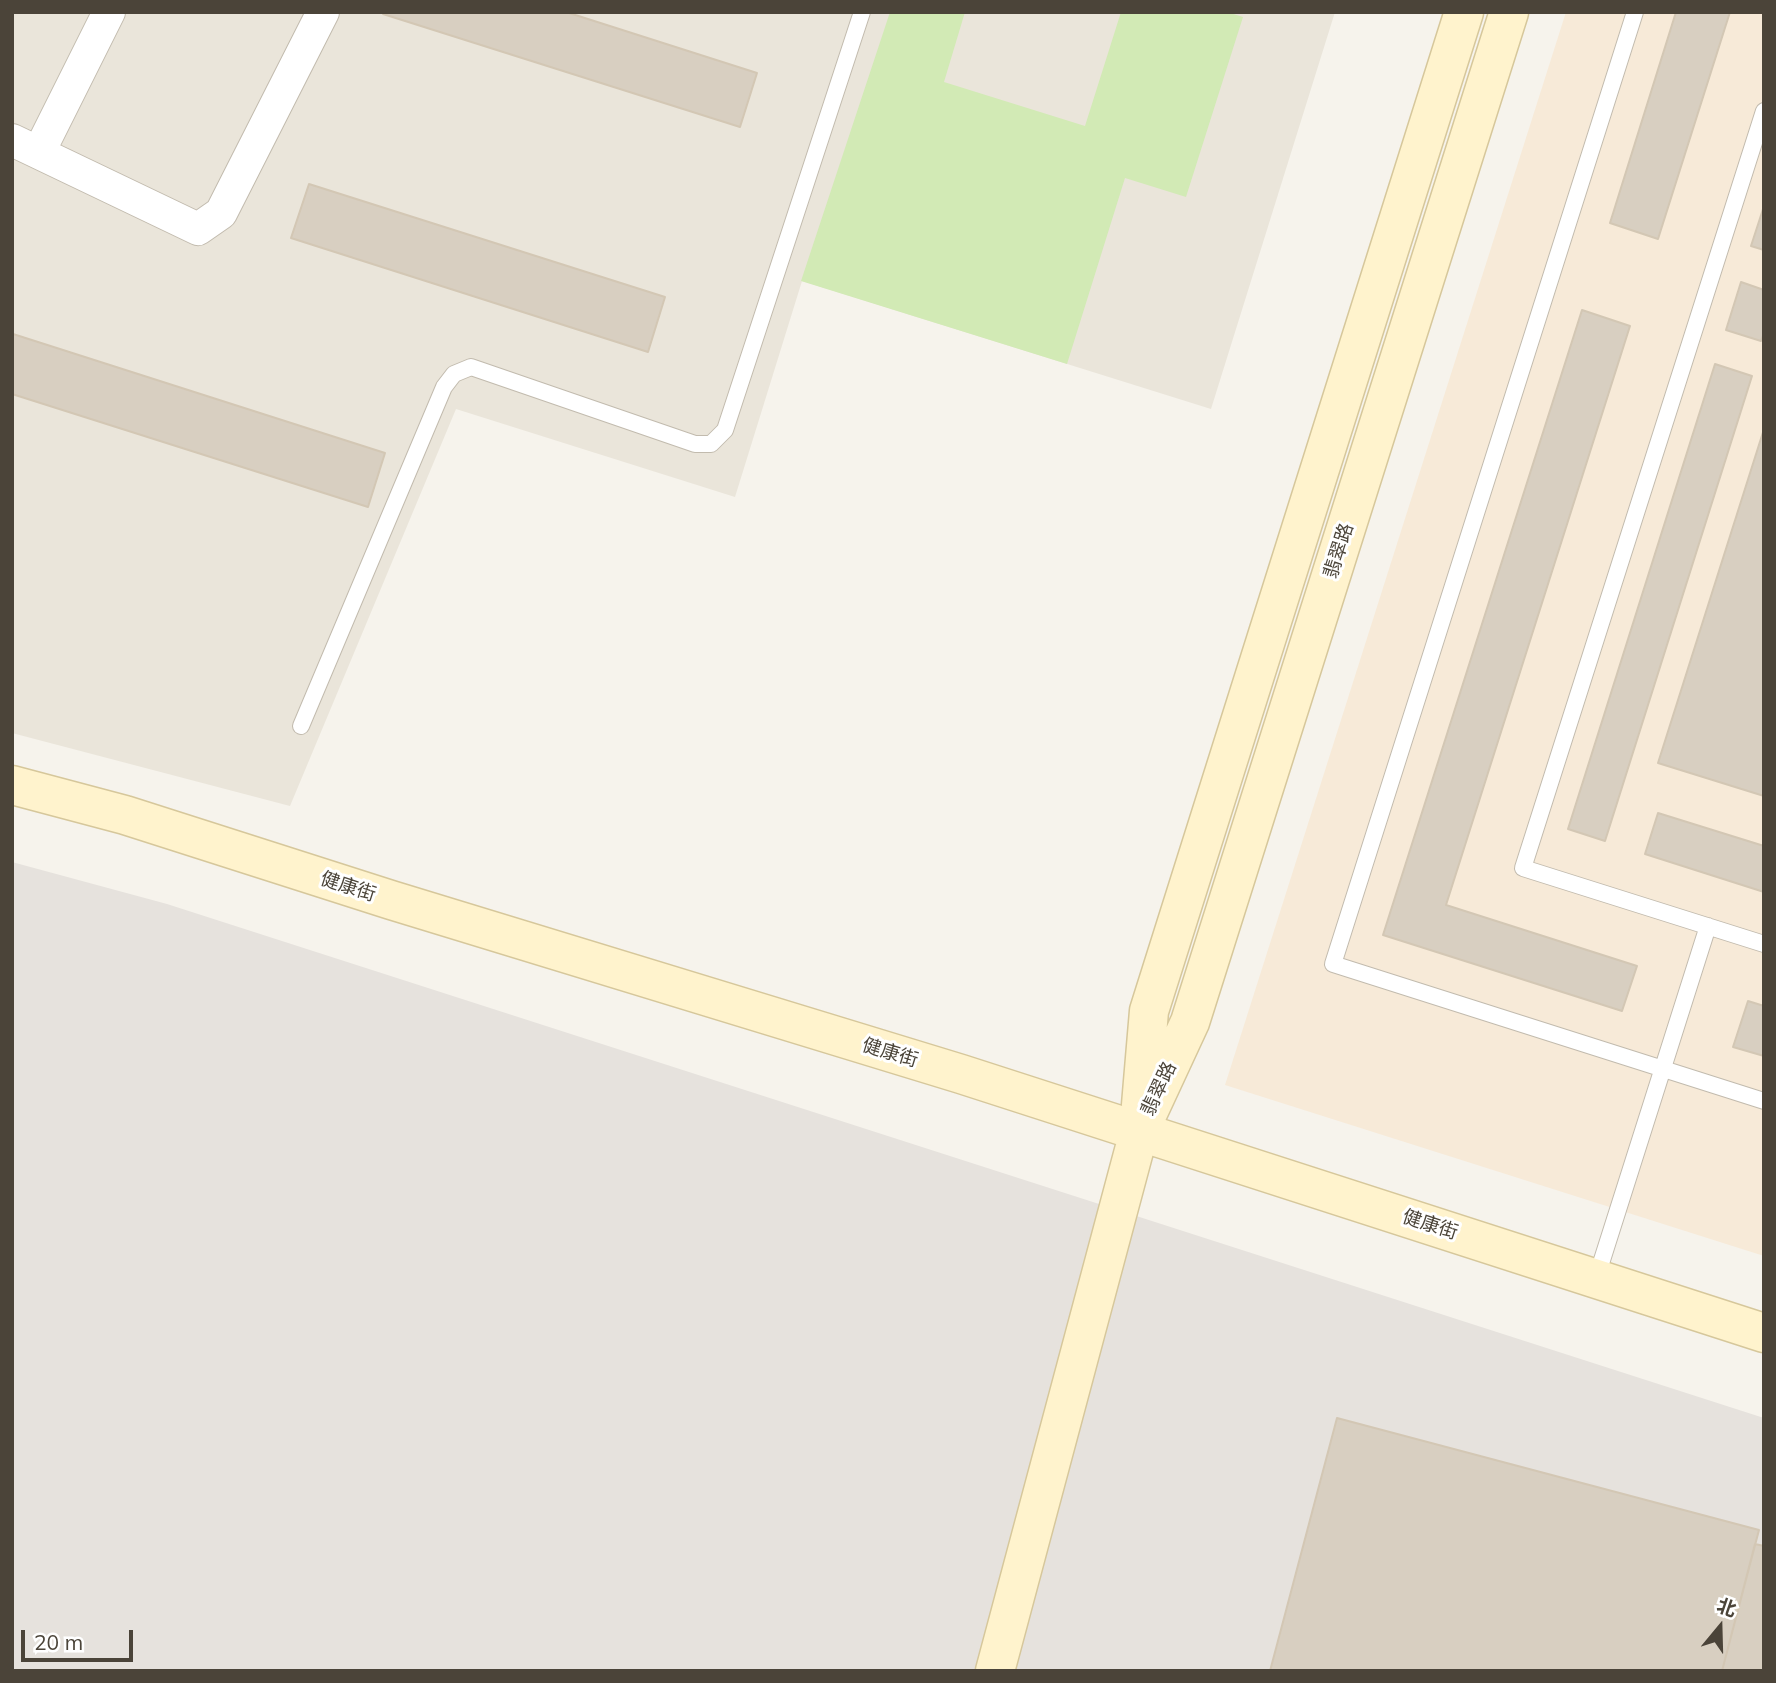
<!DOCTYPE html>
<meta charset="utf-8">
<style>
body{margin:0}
#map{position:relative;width:1776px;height:1683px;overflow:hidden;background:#f6f3ec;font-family:Mulish,"Noto Sans SC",sans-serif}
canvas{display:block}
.frame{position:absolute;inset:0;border:14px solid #4b4439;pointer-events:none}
.north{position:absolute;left:1685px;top:1592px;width:70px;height:70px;-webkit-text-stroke:5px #fff;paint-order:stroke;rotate:19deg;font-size:19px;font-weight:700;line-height:28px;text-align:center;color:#4b4439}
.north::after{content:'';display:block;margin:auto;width:24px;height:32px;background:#4b4439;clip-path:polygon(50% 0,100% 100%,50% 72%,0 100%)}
.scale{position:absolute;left:21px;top:1630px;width:112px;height:32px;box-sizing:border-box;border:4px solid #4b4439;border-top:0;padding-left:9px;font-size:21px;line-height:24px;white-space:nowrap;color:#4b4439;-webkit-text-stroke:5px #fff;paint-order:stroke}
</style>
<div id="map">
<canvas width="1776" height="1683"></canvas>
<div class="frame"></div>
<div class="north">北</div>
<div class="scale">20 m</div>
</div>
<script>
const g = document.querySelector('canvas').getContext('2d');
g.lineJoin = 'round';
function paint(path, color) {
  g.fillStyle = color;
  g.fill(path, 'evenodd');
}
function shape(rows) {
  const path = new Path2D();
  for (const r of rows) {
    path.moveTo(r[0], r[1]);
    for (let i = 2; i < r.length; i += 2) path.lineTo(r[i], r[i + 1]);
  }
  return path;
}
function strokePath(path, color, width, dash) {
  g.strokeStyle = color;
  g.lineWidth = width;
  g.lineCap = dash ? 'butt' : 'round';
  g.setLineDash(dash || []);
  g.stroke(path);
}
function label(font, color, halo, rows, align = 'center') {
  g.font = font + ' Mulish,"Noto Sans SC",sans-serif';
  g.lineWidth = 6;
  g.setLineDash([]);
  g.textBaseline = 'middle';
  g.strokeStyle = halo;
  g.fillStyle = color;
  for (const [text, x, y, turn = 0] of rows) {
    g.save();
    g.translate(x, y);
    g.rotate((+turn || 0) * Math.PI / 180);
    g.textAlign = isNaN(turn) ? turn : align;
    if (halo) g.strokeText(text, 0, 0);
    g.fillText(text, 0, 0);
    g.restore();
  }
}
paint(shape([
 [12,12,1335,12,1211,409,802,281,735,497,456,409,290,806,12,733]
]), '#eae5da');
paint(shape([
 [1566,12,1764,12,1764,1256,1225,1085]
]), '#f7ead8');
paint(shape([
 [12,862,167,904,1764,1418,1764,1671,12,1671]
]), '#e6e2dd');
paint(shape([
 [890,12,965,12,944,82,1085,126,1121,12,1227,12,1243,17,1186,197,1125,178,1067,364,801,281]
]), '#d2eab5');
const building = shape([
 [383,12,566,12,757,73,740,127,383,14,383,12],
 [1676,12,1730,12,1658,239,1610,223,1676,12],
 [309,184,665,297,648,352,291,238,309,184],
 [1764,206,1764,250,1751,246,1764,206],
 [1741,282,1764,290,1764,333,1761,341,1726,330,1741,282],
 [1582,310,1630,326,1446,905,1637,966,1622,1011,1383,935,1582,310],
 [13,334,385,453,368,507,12,394,13,334],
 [1715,364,1752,376,1605,841,1568,829,1715,364],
 [1764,429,1764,796,1658,763,1764,429],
 [1658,813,1764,846,1764,892,1645,854,1658,813],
 [1748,1001,1764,1006,1764,1056,1733,1047,1748,1001],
 [1337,1418,1759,1530,1722,1671,1270,1671,1337,1418],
 [1755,1544,1764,1546,1764,1671,1722,1671,1755,1544]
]);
paint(building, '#d8cfc1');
strokePath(building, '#d3c7b4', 2);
const lane = shape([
 [1635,12,1333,964,1764,1101],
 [1764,111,1523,868,1764,944],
 [301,726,444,387,454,374,471,367,695,444,711,444,725,430,862,12],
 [1596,1279,1708,926]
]);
const street = shape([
 [12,140,198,229,221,213,323,12],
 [39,152,109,12]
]);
const secondary = shape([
 [12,785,125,815,391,900,961,1074,1764,1333],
 [1141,1105,1149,1011,1464,12],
 [995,1671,1139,1132,1190,1022,1509,12]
]);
strokePath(lane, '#c2bbae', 18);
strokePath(street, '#c2bbae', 34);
strokePath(secondary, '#d6c79b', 41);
strokePath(lane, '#fff', 16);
strokePath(street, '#fff', 32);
strokePath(secondary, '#fff3cd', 38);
label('19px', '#4b4439', '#fff', [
 ["翡翠路",1339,551,-72],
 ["健康街",348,887,18],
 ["健康街",890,1053,17],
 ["翡翠路",1159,1089,-65],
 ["健康街",1430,1225,18]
]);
</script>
